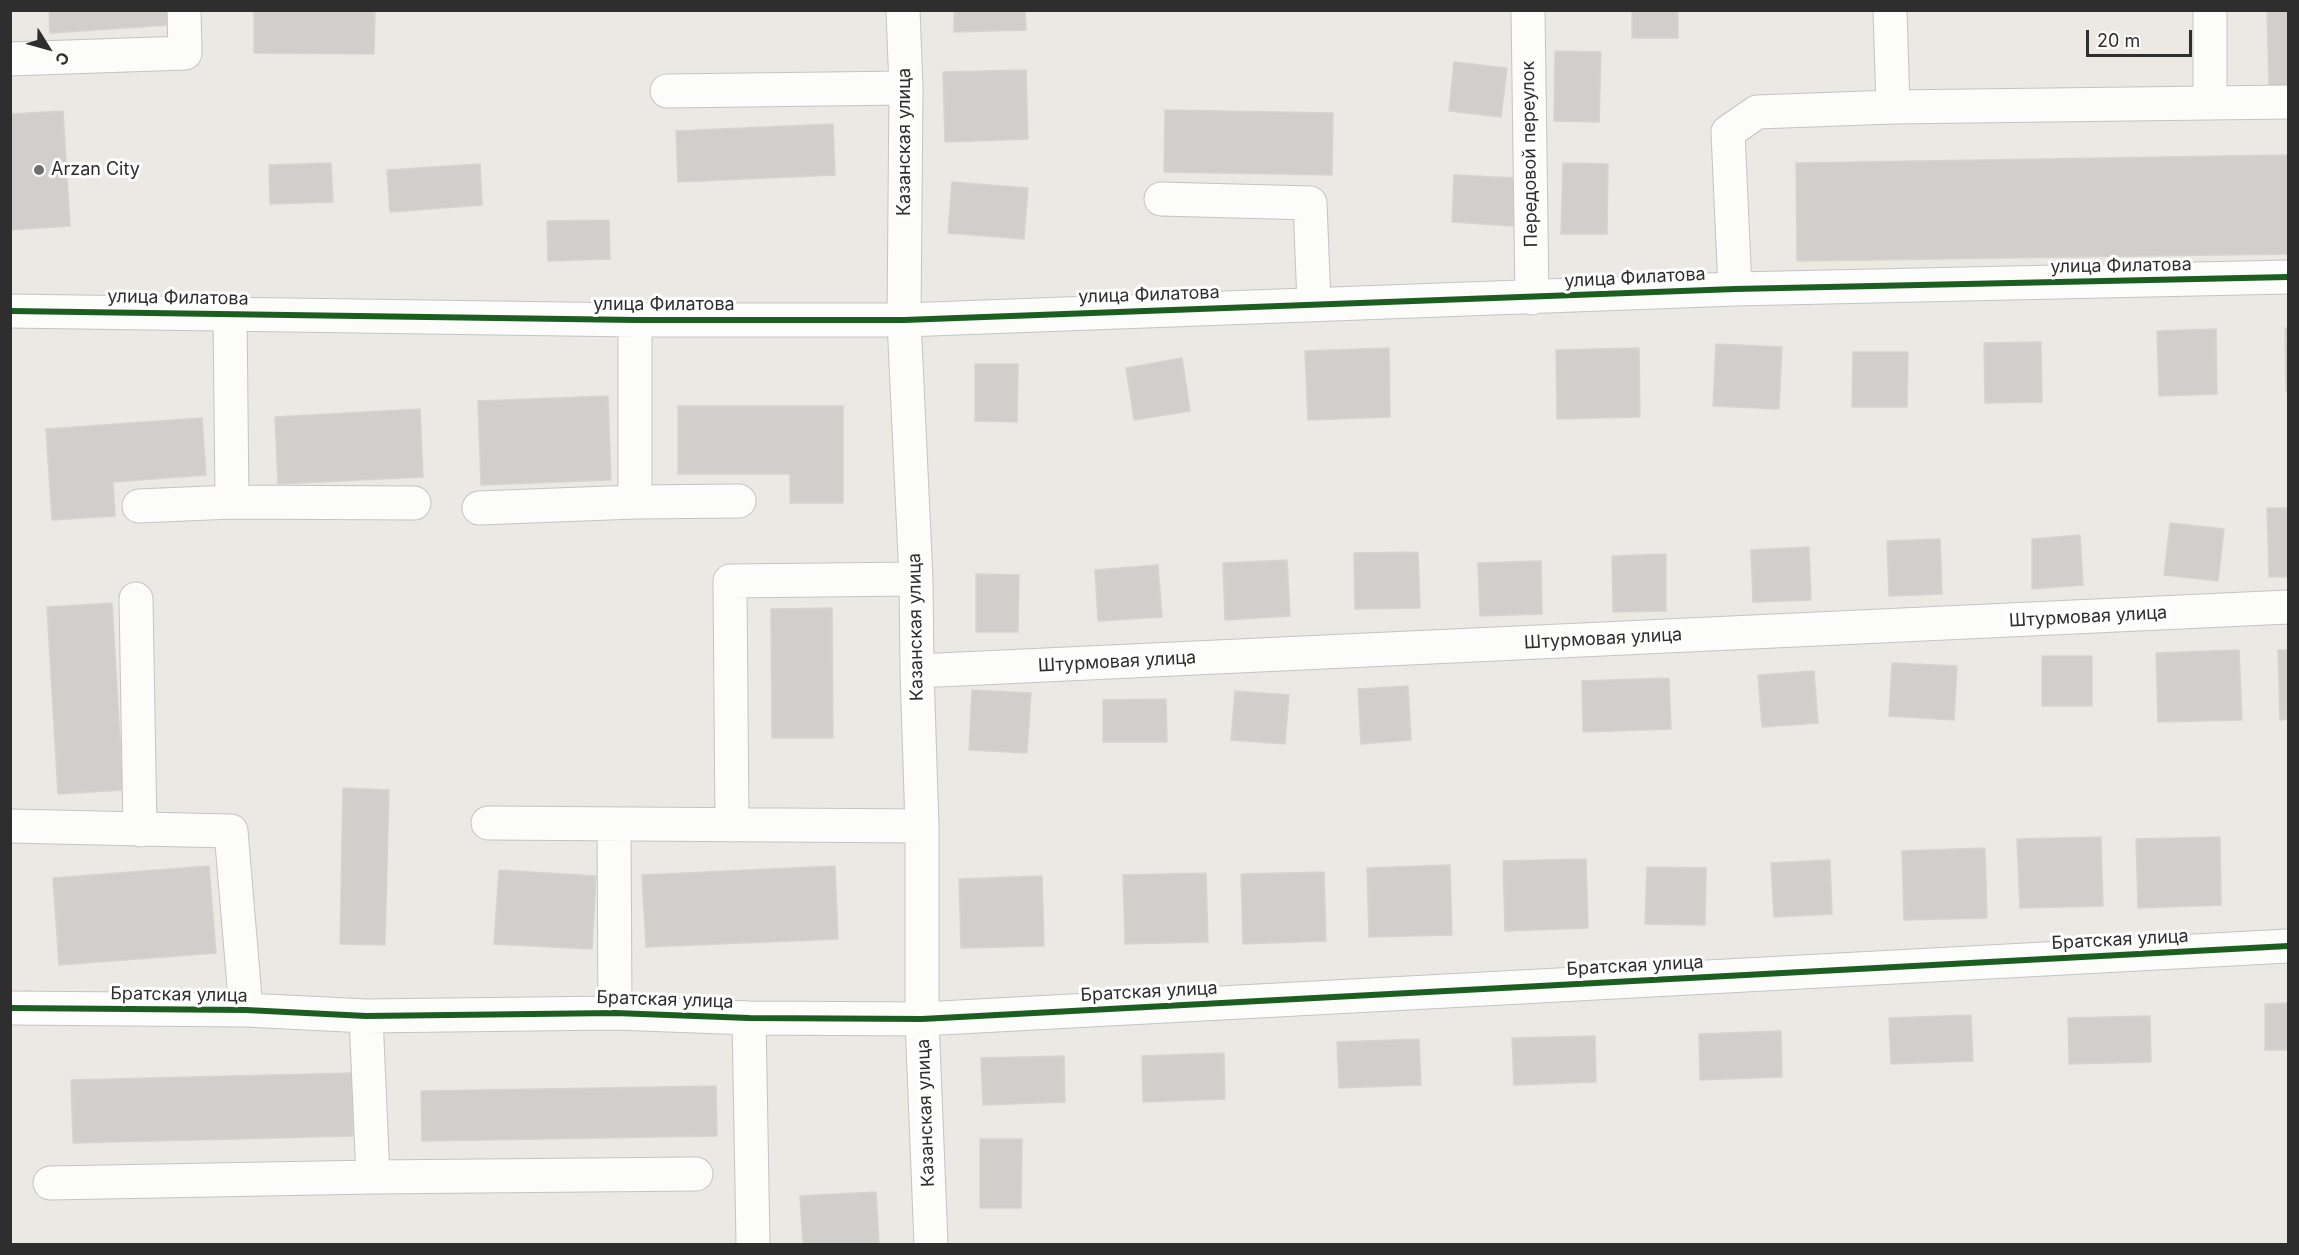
<!DOCTYPE html>
<meta charset="utf-8">
<style>
body{margin:0}
#map{position:relative;width:2299px;height:1255px;overflow:hidden;background:#ece8e4;font-family:Inter,sans-serif}
canvas{display:block}
.frame{position:absolute;inset:0;border:12px solid #2e2e2e;pointer-events:none}
.north{position:absolute;left:18px;top:18px;width:60px;height:60px;-webkit-text-stroke:4px #fff;paint-order:stroke;rotate:127deg;font-size:16px;font-weight:700;line-height:24px;text-align:center;color:#2e2e2e}
.north::after{content:'';display:block;margin:auto;width:21px;height:27px;background:#2e2e2e;clip-path:polygon(50% 0,100% 100%,50% 72%,0 100%)}
.scale{position:absolute;left:2086px;top:30px;width:106px;height:27px;box-sizing:border-box;border:3px solid #2e2e2e;border-top:0;padding-left:8px;font-size:18px;line-height:21px;white-space:nowrap;color:#2e2e2e;-webkit-text-stroke:4px #fff;paint-order:stroke}
</style>
<div id="map">
<canvas width="2299" height="1255"></canvas>
<div class="frame"></div>
<div class="north">С</div>
<div class="scale">20 m</div>
</div>
<script>
const g = document.querySelector('canvas').getContext('2d');
g.lineJoin = 'round';
function paint(path, color) {
  g.fillStyle = color;
  g.fill(path, 'evenodd');
}
function shape(rows) {
  const path = new Path2D();
  for (const r of rows) {
    path.moveTo(r[0], r[1]);
    for (let i = 2; i < r.length; i += 2) path.lineTo(r[i], r[i + 1]);
  }
  return path;
}
function strokePath(path, color, width, dash) {
  g.strokeStyle = color;
  g.lineWidth = width;
  g.lineCap = dash ? 'butt' : 'round';
  g.setLineDash(dash || []);
  g.stroke(path);
}
function label(font, color, halo, rows, align = 'center') {
  g.font = font + ' Inter,sans-serif';
  g.lineWidth = 6;
  g.setLineDash([]);
  g.textBaseline = 'middle';
  g.strokeStyle = halo;
  g.fillStyle = color;
  for (const [text, x, y, turn = 0] of rows) {
    g.save();
    g.translate(x, y);
    g.rotate((+turn || 0) * Math.PI / 180);
    g.textAlign = isNaN(turn) ? turn : align;
    if (halo) g.strokeText(text, 0, 0);
    g.fillText(text, 0, 0);
    g.restore();
  }
}
const building = shape([
 [49,10,168,10,169,25,50,33,49,10],
 [254,10,375,10,374,54,254,53,254,10],
 [954,10,1025,10,1026,30,954,32,954,10],
 [1632,10,1678,10,1678,38,1632,38,1632,10],
 [2267,10,2288,10,2288,87,2269,87,2267,10],
 [1555,51,1601,52,1599,122,1554,121,1555,51],
 [1454,62,1507,68,1501,117,1449,111,1454,62],
 [1026,70,1028,139,945,142,943,72,1026,70],
 [1165,110,1333,113,1332,175,1164,172,1165,110],
 [63,111,70,226,10,230,10,114,63,111],
 [833,124,835,175,678,182,676,131,833,124],
 [2288,155,2288,254,1797,261,1796,163,2288,155],
 [331,163,333,202,270,204,269,165,331,163],
 [1563,163,1608,164,1607,234,1561,234,1563,163],
 [480,164,482,205,390,212,387,170,480,164],
 [1454,175,1515,178,1513,226,1452,222,1454,175],
 [952,182,1028,188,1024,239,948,233,952,182],
 [609,220,610,259,548,261,547,221,609,220],
 [2285,328,2288,328,2288,392,2286,392,2285,328],
 [2216,329,2217,394,2159,396,2157,331,2216,329],
 [2041,342,2042,402,1985,403,1984,343,2041,342],
 [1716,344,1782,347,1779,409,1713,406,1716,344],
 [1389,348,1390,417,1308,420,1305,351,1389,348],
 [1639,348,1640,417,1557,419,1556,350,1639,348],
 [1853,352,1908,352,1907,407,1852,407,1853,352],
 [1182,358,1190,411,1134,420,1126,368,1182,358],
 [975,364,1018,364,1017,422,975,421,975,364],
 [608,396,611,480,481,485,478,401,608,396],
 [678,406,843,406,843,503,790,503,790,474,678,474,678,406],
 [420,409,423,477,278,484,275,417,420,409],
 [202,418,206,475,113,482,115,516,52,520,46,429,202,418],
 [2267,508,2288,508,2288,577,2269,577,2267,508],
 [2170,523,2224,529,2218,581,2164,575,2170,523],
 [2080,535,2083,585,2032,589,2032,539,2080,535],
 [1940,539,1942,594,1889,596,1887,541,1940,539],
 [1809,547,1811,600,1753,602,1751,550,1809,547],
 [1418,552,1420,608,1355,609,1354,553,1418,552],
 [1666,554,1666,611,1613,612,1612,556,1666,554],
 [1287,560,1290,616,1225,620,1223,563,1287,560],
 [1541,561,1542,614,1480,616,1478,563,1541,561],
 [1158,565,1162,617,1098,621,1095,570,1158,565],
 [976,574,1019,575,1018,632,976,632,976,574],
 [112,603,123,790,58,794,47,607,112,603],
 [832,608,833,738,772,738,771,609,832,608],
 [2239,650,2242,720,2158,722,2156,653,2239,650],
 [2278,650,2288,650,2288,719,2280,720,2278,650],
 [2042,656,2092,656,2092,706,2042,706,2042,656],
 [1892,663,1957,666,1954,720,1889,716,1892,663],
 [1814,671,1818,723,1762,727,1758,675,1814,671],
 [1669,678,1671,729,1583,732,1582,681,1669,678],
 [1408,686,1411,740,1361,744,1358,689,1408,686],
 [972,690,1031,693,1027,753,969,750,972,690],
 [1235,691,1289,695,1285,744,1231,740,1235,691],
 [1166,699,1167,742,1103,742,1103,700,1166,699],
 [343,788,389,790,385,945,340,944,343,788],
 [2101,837,2103,906,2020,908,2017,839,2101,837],
 [2220,837,2221,905,2138,908,2136,839,2220,837],
 [1985,848,1987,918,1904,920,1902,851,1985,848],
 [1586,859,1588,928,1505,931,1503,861,1586,859],
 [1830,860,1832,914,1774,917,1771,863,1830,860],
 [1450,865,1452,935,1369,937,1367,868,1450,865],
 [209,866,216,953,59,965,53,878,209,866],
 [835,866,838,939,646,947,642,875,835,866],
 [1647,867,1706,868,1705,925,1645,924,1647,867],
 [499,870,596,876,592,949,494,944,499,870],
 [1324,872,1326,941,1243,944,1241,874,1324,872],
 [1206,873,1208,942,1125,944,1123,875,1206,873],
 [1042,876,1044,946,961,948,959,879,1042,876],
 [2288,1003,2288,1050,2265,1050,2265,1004,2288,1003],
 [1971,1015,1973,1061,1891,1064,1889,1018,1971,1015],
 [2150,1016,2151,1062,2069,1064,2068,1018,2150,1016],
 [1781,1031,1782,1077,1700,1080,1699,1034,1781,1031],
 [1595,1036,1596,1082,1514,1085,1512,1038,1595,1036],
 [1419,1039,1421,1085,1339,1088,1337,1042,1419,1039],
 [1224,1053,1225,1099,1143,1102,1142,1056,1224,1053],
 [1064,1056,1065,1102,983,1105,981,1058,1064,1056],
 [352,1073,353,1136,73,1143,71,1080,352,1073],
 [716,1086,717,1136,422,1141,421,1091,716,1086],
 [980,1139,1022,1139,1021,1208,980,1208,980,1139],
 [876,1192,879,1244,803,1244,800,1196,876,1192]
]);
paint(building, '#d1cecb');
strokePath(building, '#d7d4d0', 1.5);
const minor = shape([
 [903,10,906,88,904,320,916,579,917,671,922,826,922,1019,931,1244],
 [1528,10,1532,298],
 [1890,10,1893,107,2288,102],
 [2210,10,2210,103],
 [10,59,185,53,184,10],
 [667,91,906,88],
 [1161,199,1310,203,1314,303],
 [1735,289,1728,132,1757,112,1893,107],
 [10,311,635,320,904,320,1735,289,2288,277],
 [230,313,232,502,414,503],
 [635,320,635,502,739,501],
 [139,506,232,502],
 [479,508,635,502],
 [136,599,140,830],
 [917,671,2288,607],
 [488,823,922,826],
 [614,824,615,1013],
 [732,825,730,581,916,579],
 [10,826,231,831,246,1010],
 [10,1008,246,1010,366,1016,615,1013,749,1018,922,1019,2288,946],
 [366,1016,373,1177,696,1174],
 [749,1018,753,1244],
 [50,1183,373,1177]
]);
strokePath(minor, '#c5c4c5', 35);
strokePath(minor, '#fcfcfb', 33);
strokePath(shape([
 [10,311,635,320,904,320,1735,289,2288,277],
 [10,1008,246,1010,366,1016,615,1013,749,1018,922,1019,2288,946]
]), '#1b5e20', 6);
for (const [x, y, r, color] of [
 [39,170,6,"#706f6e"]
]) {
  const dot = new Path2D();
  dot.arc(x, y, r, 0, 2 * Math.PI);
  g.fillStyle = color;
  g.fill(dot);
  strokePath(dot, '#fff', 2);
}
label('18px', '#2e2e2e', '#fff', [
 ["Казанская улица",905,142,-90],
 ["Передовой переулок",1530,154,-91],
 ["улица Филатова",2121,266,-1],
 ["улица Филатова",1635,278,-3],
 ["улица Филатова",1149,295,-2],
 ["улица Филатова",178,298,1],
 ["улица Филатова",664,305],
 ["Штурмовая улица",2088,617,-3],
 ["Казанская улица",916,627,-91],
 ["Штурмовая улица",1603,639,-3],
 ["Штурмовая улица",1117,662,-3],
 ["Братская улица",2120,940,-3],
 ["Братская улица",1635,966,-3],
 ["Братская улица",1149,992,-3],
 ["Братская улица",179,995,1],
 ["Братская улица",665,1000,2],
 ["Казанская улица",926,1113,-92]
]);
label('18px', '#2e2e2e', '#fff', [
 ["Arzan City",51,170]
], 'left');
</script>
